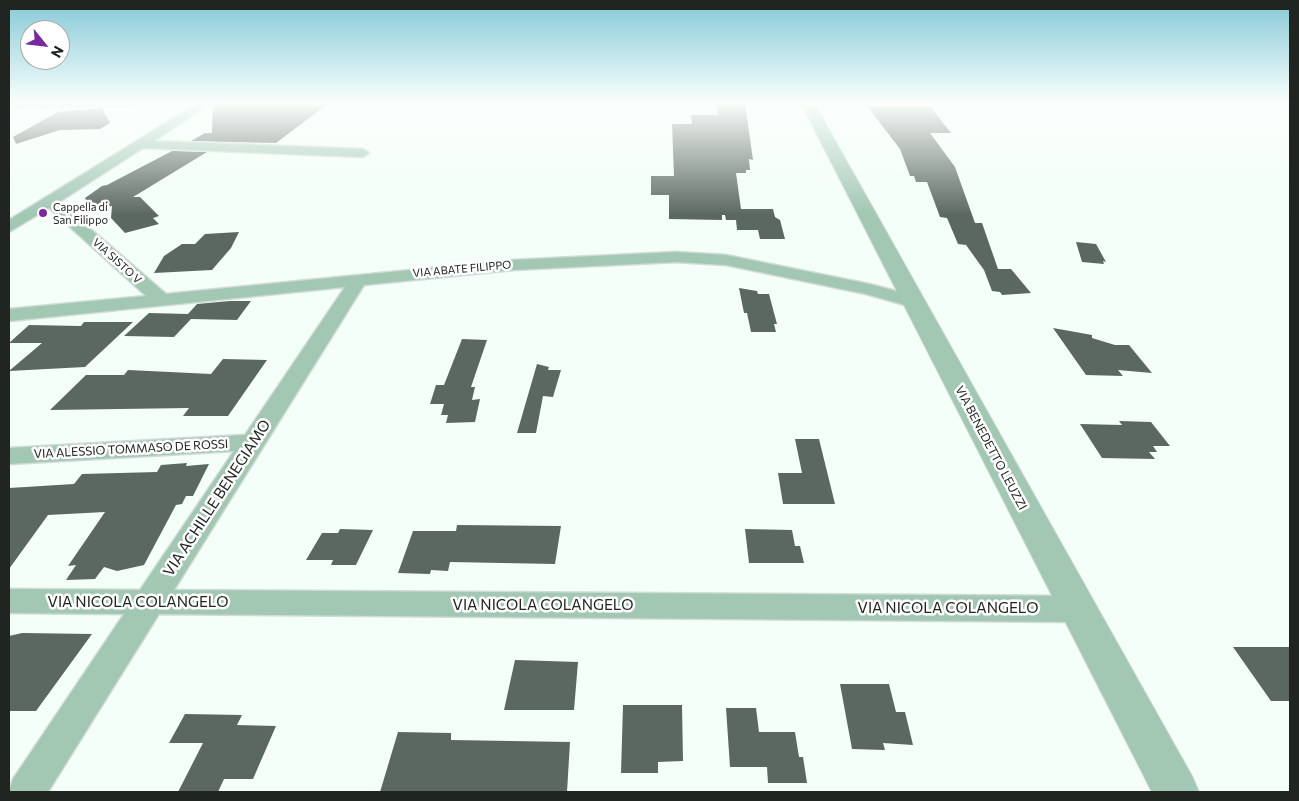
<!DOCTYPE html>
<style>
body{margin:0}
#map{position:relative;width:1299px;height:801px;overflow:hidden;background:#f3fff8;font-family:Commissioner,sans-serif}
canvas{display:block}
.frame{position:absolute;inset:0;border:10px solid #202522;pointer-events:none}
.north{position:absolute;left:20px;top:20px;width:50px;height:50px;box-sizing:border-box;background:#fff;border:1px solid #a6a8a7;border-radius:50%;rotate:119deg;font-size:14px;font-weight:700;line-height:20px;text-align:center;color:#202522}
.north::after{content:'';display:block;margin:auto;width:18px;height:22px;background:#762a9d;clip-path:polygon(50% 0,100% 100%,50% 72%,0 100%)}
</style>
<div id="map">
<canvas width="1299" height="801"></canvas>
<div class="frame"></div>
<div class="north">N</div>
</div>
<script>
const g = document.querySelector('canvas').getContext('2d');
g.lineJoin = 'round';
function paint(path, color) {
  g.fillStyle = color;
  g.fill(path, 'evenodd');
}
function shape(rows) {
  const path = new Path2D();
  for (const r of rows) {
    path.moveTo(r[0], r[1]);
    for (let i = 2; i < r.length; i += 2) path.lineTo(r[i], r[i + 1]);
  }
  return path;
}
function strokePath(path, color, width, dash) {
  g.strokeStyle = color;
  g.lineWidth = width;
  g.lineCap = dash ? 'butt' : 'round';
  g.setLineDash(dash || []);
  g.stroke(path);
}
function label(font, color, halo, rows, align = 'center') {
  g.font = font + ' Commissioner,sans-serif';
  g.lineWidth = 5;
  g.setLineDash([]);
  g.textBaseline = 'middle';
  g.strokeStyle = halo;
  g.fillStyle = color;
  for (const [text, x, y, turn = 0] of rows) {
    g.save();
    g.translate(x, y);
    g.rotate((+turn || 0) * Math.PI / 180);
    g.textAlign = isNaN(turn) ? turn : align;
    if (halo) g.strokeText(text, 0, 0);
    g.fillText(text, 0, 0);
    g.restore();
  }
}
paint(shape([
 [213,103,329,103,276,143,191,141,205,133,212,133],
 [716,103,745,103,753,160,749,159,750,170,746,170,746,173,736,173,741,209,773,209,775,217,780,220,785,239,760,239,758,230,737,230,736,220,726,220,725,215,722,215,722,220,669,219,669,195,651,195,651,176,674,176,672,124,692,124,691,115,718,115],
 [867,106,930,106,951,133,930,133,955,167,975,223,982,223,998,269,1011,269,1031,293,1002,295,1000,292,992,291,984,270,966,245,958,244,947,218,940,217,927,182,916,182,914,176,910,176,900,149],
 [102,108,110,123,100,129,60,130,16,144,13,137,58,112],
 [172,151,207,152,133,197,140,197,159,216,153,218,159,224,125,233,111,218,112,206,90,210,85,198,102,186,107,185],
 [239,232,231,248,212,270,154,273,164,256,182,244,195,244,205,234],
 [1076,242,1096,244,1106,262,1103,261,1104,264,1082,262],
 [739,288,757,291,758,294,769,294,777,324,774,324,776,332,751,332,747,313,744,313],
 [230,301,251,301,237,320,191,319,174,337,124,336,149,313,188,314,197,304],
 [84,322,133,322,85,367,9,371,42,343,9,343,29,325,81,326],
 [1053,328,1092,335,1092,338,1115,345,1129,345,1152,373,1118,370,1123,376,1086,375],
 [462,339,487,340,471,387,475,387,472,400,480,399,475,422,446,423,448,415,441,415,444,404,430,404,436,385,444,385],
 [223,359,267,360,228,416,183,416,189,408,50,410,86,375,124,375,128,370,211,374],
 [537,364,549,367,548,370,561,370,553,397,543,396,536,433,517,433],
 [1119,421,1151,422,1170,446,1153,446,1157,452,1149,452,1155,459,1102,458,1080,424,1122,425],
 [795,439,819,439,835,504,783,504,778,473,802,473],
 [187,463,186,466,209,464,193,496,186,496,182,504,176,505,144,565,117,571,104,567,95,579,66,580,76,565,68,566,105,512,48,515,9,569,9,488,74,484,82,474,157,472,161,465],
 [457,525,561,526,555,564,450,562,448,571,431,570,430,574,398,573,413,531,456,531],
 [340,529,373,530,356,565,331,565,333,560,306,560,322,533,338,533],
 [745,529,792,530,795,546,800,546,804,563,749,563],
 [22,633,92,634,36,711,9,711,9,636],
 [1233,647,1290,647,1290,701,1271,701],
 [515,660,578,662,574,710,504,710],
 [840,684,889,684,896,712,905,712,913,745,883,743,885,750,852,749],
 [623,705,682,705,683,761,658,762,658,773,621,773],
 [726,708,756,708,759,732,795,732,799,757,803,757,807,783,768,783,767,767,730,767],
 [185,714,242,715,237,725,276,726,253,779,224,779,218,792,178,792,203,743,169,743],
 [398,732,451,733,451,740,570,742,567,792,380,792]
]), '#5b6861');
const minor = shape([
 [9,103,138,103,133,106,9,108,9,103],
 [198,103,211,103,154,141,363,149,369,153,363,157,143,148,59,202,166,294,513,260,676,252,726,255,869,284,919,297,921,301,919,305,912,307,866,294,726,265,676,262,513,270,364,285,174,590,1078,596,1089,600,1093,609,1089,618,1078,622,159,614,48,792,9,792,13,779,124,614,9,613,9,589,140,590,234,451,9,464,9,448,245,435,345,287,9,321,9,309,146,296,49,208,9,232,9,220,198,103]
]);
const tertiary = shape([
 [801,103,814,103,1192,776,1199,792,1152,792,801,103]
]);
strokePath(minor, '#d1dcd6', 3);
strokePath(tertiary, '#d1dcd6', 2);
paint(minor, '#a2c7b3');
paint(tertiary, '#a2c7b3');
const sky = g.createLinearGradient(0, 0, 0, 215);
sky.addColorStop(0, '#85c9d7');
sky.addColorStop(0.48, '#fafffc');
sky.addColorStop(1, '#fafffc00');
g.fillStyle = sky;
g.fillRect(0, 0, 1299, 215);
for (const [x, y, r, color] of [
 [43,213,5,"#762a9d"]
]) {
  const dot = new Path2D();
  dot.arc(x, y, r, 0, 2 * Math.PI);
  g.fillStyle = color;
  g.fill(dot);
  strokePath(dot, '#fff', 2);
}
label('11px', '#202522', '#fff', [
 ["Cappella di",53,207],
 ["San Filippo",53,220]
], 'left');
label('11px', '#202522', '#fff', [
 ["VIA SISTO V",117,261,42],
 ["VIA ABATE FILIPPO",462,269,-5]
]);
label('12px', '#202522', '#fff', [
 ["VIA BENEDETTO LEUZZI",991,448,62],
 ["VIA ALESSIO TOMMASO DE ROSSI",131,449,-3]
]);
label('15px', '#202522', '#fff', [
 ["VIA ACHILLE BENEGIAMO",217,498,-57],
 ["VIA NICOLA COLANGELO",138,602],
 ["VIA NICOLA COLANGELO",543,605],
 ["VIA NICOLA COLANGELO",948,608]
]);
</script>
